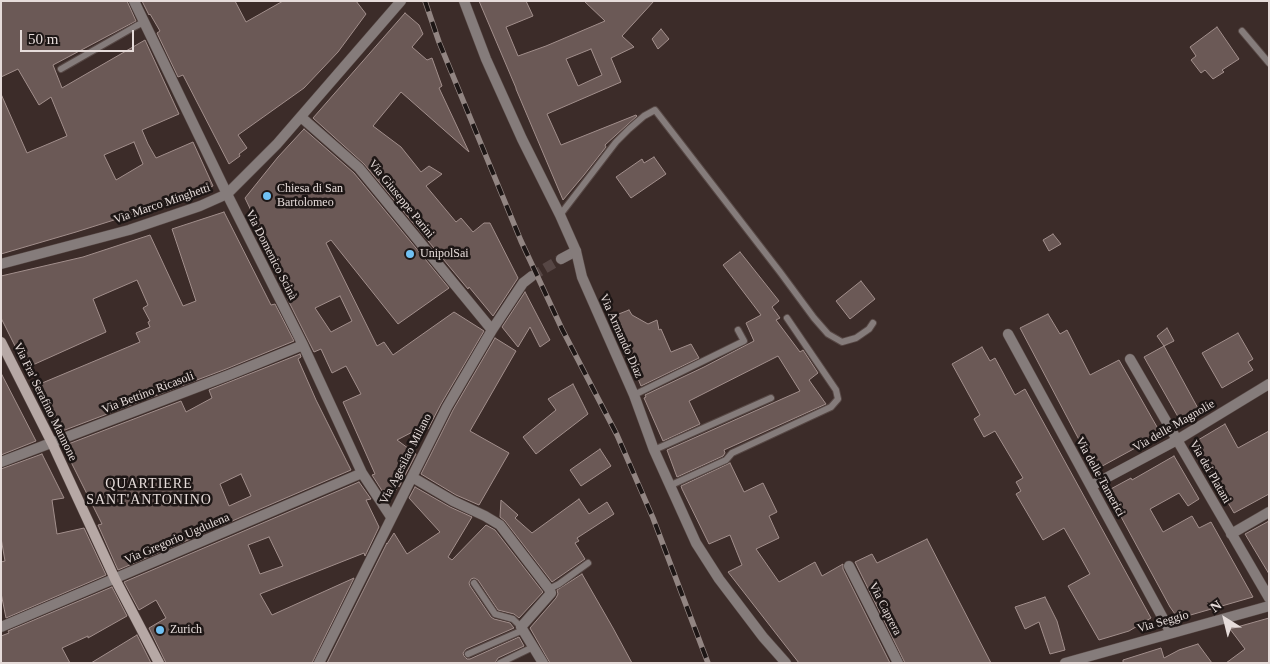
<!DOCTYPE html>
<meta charset="utf-8">
<style>
body{margin:0}
#map{position:relative;width:1270px;height:664px;overflow:hidden;background:#3c2c29;font-family:Georgia,serif}
canvas{display:block}
.frame{position:absolute;inset:0;border:2px solid #e6dcda;pointer-events:none}
.north{position:absolute;left:1200px;top:594px;width:50px;height:50px;-webkit-text-stroke:4px #1d1615;paint-order:stroke;rotate:324deg;font-size:14px;font-weight:700;line-height:20px;text-align:center;color:#e6dcda}
.north::after{content:'';display:block;margin:auto;width:18px;height:22px;background:#e6dcda;clip-path:polygon(50% 0,100% 100%,50% 72%,0 100%)}
.scale{position:absolute;left:20px;top:30px;width:114px;height:22px;box-sizing:border-box;border:2px solid #e6dcda;border-top:0;padding-left:6px;font-size:15px;line-height:18px;white-space:nowrap;color:#e6dcda;-webkit-text-stroke:4px #1d1615;paint-order:stroke}
</style>
<div id="map">
<canvas width="1270" height="664"></canvas>
<div class="frame"></div>
<div class="north">N</div>
<div class="scale">50 m</div>
</div>
<script>
const g = document.querySelector('canvas').getContext('2d');
g.lineJoin = 'round';
function paint(path, color) {
  g.fillStyle = color;
  g.fill(path, 'evenodd');
}
function shape(rows) {
  const path = new Path2D();
  for (const r of rows) {
    path.moveTo(r[0], r[1]);
    for (let i = 2; i < r.length; i += 2) path.lineTo(r[i], r[i + 1]);
  }
  return path;
}
function strokePath(path, color, width, dash) {
  g.strokeStyle = color;
  g.lineWidth = width;
  g.lineCap = dash ? 'butt' : 'round';
  g.setLineDash(dash || []);
  g.stroke(path);
}
function label(font, color, halo, rows, align = 'center') {
  g.font = font + ' Georgia,serif';
  g.lineWidth = 5;
  g.setLineDash([]);
  g.textBaseline = 'middle';
  g.strokeStyle = halo;
  g.fillStyle = color;
  for (const [text, x, y, turn = 0] of rows) {
    g.save();
    g.translate(x, y);
    g.rotate((+turn || 0) * Math.PI / 180);
    g.textAlign = isNaN(turn) ? turn : align;
    if (halo) g.strokeText(text, 0, 0);
    g.fillText(text, 0, 0);
    g.restore();
  }
}
const building = shape([
 [1,1,127,1,136,21,53,65,62,88,145,40,179,114,142,130,148,144,156,158,193,142,213,186,191,195,132,213,133,214,76,232,1,254,1,94,27,153,67,136,51,97,39,105,18,69,1,77,1,1],
 [134,142,143,164,116,180,104,155,134,142],
 [142,1,235,1,246,22,283,1,356,1,366,14,338,52,304,88,238,135,247,148,239,154,240,156,229,164,183,75,178,77,157,33,160,31,150,14,149,15,142,1],
 [479,1,526,1,533,16,506,27,518,56,546,46,605,21,584,1,654,1,622,36,634,47,611,58,621,82,547,114,561,145,636,115,637,116,605,145,606,147,584,175,563,200,516,89,516,88,479,1],
 [591,49,602,75,578,86,566,59,591,49],
 [405,13,419,25,423,34,412,47,427,60,432,58,442,86,439,88,469,152,401,92,373,126,401,147,421,172,429,166,442,174,426,186,456,222,461,218,473,232,484,223,490,223,518,278,493,316,469,287,468,289,364,164,313,118,405,13],
 [1217,27,1239,59,1222,70,1224,72,1213,79,1205,70,1201,73,1191,60,1196,56,1190,47,1217,27],
 [661,29,669,39,658,49,652,39,661,29],
 [304,129,354,173,449,288,398,324,331,240,326,243,377,346,384,342,393,355,454,312,484,331,441,404,428,429,424,426,397,440,416,454,399,487,398,486,392,497,386,497,372,475,375,474,343,402,361,394,346,366,332,373,321,349,314,352,287,298,292,296,245,198,278,157,304,129],
 [340,296,352,321,331,332,315,308,340,296],
 [654,157,666,174,631,198,616,177,642,159,644,163,654,157],
 [224,212,271,305,275,304,294,341,226,369,57,433,35,386,140,342,136,333,150,327,148,322,150,321,143,308,148,305,137,280,93,299,106,332,26,368,1,318,1,276,83,257,150,235,183,306,196,301,172,229,224,212],
 [1053,234,1061,244,1049,251,1043,240,1053,234],
 [740,252,779,301,772,307,780,318,776,320,800,352,803,350,818,373,809,380,826,404,724,450,725,453,723,456,677,477,667,450,800,391,778,356,689,401,700,424,663,441,644,398,646,397,645,395,704,367,754,341,746,323,761,315,723,265,740,252],
 [861,281,875,299,850,319,836,301,861,281],
 [525,292,550,340,540,347,530,327,518,347,502,327,525,292],
 [629,310,632,315,648,324,657,320,659,330,661,329,671,352,691,344,699,358,641,386,626,349,611,317,629,310],
 [1048,314,1060,334,1067,330,1090,375,1119,360,1161,434,1095,470,1020,328,1048,314],
 [1167,328,1174,341,1164,346,1157,336,1167,328],
 [1238,333,1253,359,1248,362,1253,370,1222,388,1202,353,1238,333],
 [495,338,516,351,470,431,509,453,479,505,456,495,421,474,453,410,495,338],
 [1164,346,1200,412,1181,422,1144,357,1164,346],
 [982,347,990,361,995,358,1015,395,1025,389,1151,618,1129,631,1099,640,1068,586,1090,574,1080,556,1064,528,1043,540,1016,494,1021,491,1016,482,1023,478,995,431,984,437,974,419,980,415,952,364,982,347],
 [300,354,301,357,298,359,316,400,351,470,118,570,98,525,102,524,63,446,181,401,186,412,212,398,209,390,300,354],
 [241,474,251,496,229,506,220,484,241,474],
 [1,373,36,441,1,455,1,373],
 [573,384,588,414,536,454,523,437,556,410,548,399,561,391,573,384],
 [1225,424,1238,448,1269,431,1269,494,1234,513,1193,443,1225,424],
 [600,449,611,466,581,486,570,470,600,449],
 [42,454,64,498,52,500,57,534,84,528,106,575,6,618,1,593,1,562,5,561,1,538,1,469,42,454],
 [1174,456,1199,499,1188,506,1179,493,1150,509,1163,532,1192,516,1199,528,1211,522,1253,597,1187,616,1184,611,1175,614,1170,607,1107,491,1131,478,1132,480,1174,456],
 [730,463,744,492,763,483,777,512,769,516,779,538,756,549,779,582,815,562,822,576,843,564,843,569,890,663,799,663,728,572,742,565,730,535,709,544,682,489,681,486,730,463],
 [359,482,371,499,366,500,379,527,365,556,364,553,260,594,272,615,354,578,312,663,166,663,149,628,166,618,156,600,139,610,124,582,359,482],
 [269,537,283,566,260,574,248,545,269,537],
 [415,487,450,507,472,517,448,557,452,560,486,525,495,530,543,592,519,618,514,614,498,610,478,580,474,578,471,579,469,583,470,586,491,617,494,619,510,623,514,628,466,649,463,653,464,656,467,659,470,659,519,637,524,646,498,658,495,663,327,663,387,543,387,544,394,533,407,554,440,532,409,498,415,487],
 [579,499,589,514,607,502,614,514,577,538,579,541,575,543,585,559,552,582,505,521,500,517,501,500,518,515,515,518,532,533,579,499],
 [1269,521,1269,574,1245,534,1269,521],
 [927,539,946,576,991,663,905,663,855,562,872,554,877,563,927,539],
 [582,574,613,628,632,663,550,663,530,628,556,598,558,594,557,590,582,574],
 [112,587,127,616,88,638,88,636,62,648,70,663,1,663,1,636,9,633,8,631,112,587],
 [1045,597,1057,621,1065,650,1050,654,1039,622,1025,629,1015,607,1045,597],
 [1269,618,1269,663,1226,663,1245,649,1230,629,1269,618],
 [137,635,151,663,91,663,137,635],
 [1198,644,1212,663,1123,663,1123,660,1161,648,1164,658,1179,650,1198,644]
]);
paint(building, '#6b5956');
strokePath(building, '#a28f8c', 1);
strokePath(shape([
 [532,276,561,259]
]), '#564644', 10, [10, 5]);
const service = shape([
 [1242,31,1269,63],
 [61,69,136,26,144,22],
 [560,215,616,142,629,129,644,116,655,110,780,272,814,318,828,334,842,342,856,338,869,329,873,323],
 [634,395,744,341,738,330],
 [654,450,771,398],
 [669,486,726,460,732,453,831,407,838,399,836,390,787,318],
 [474,583,495,614,513,619,521,627],
 [549,589,559,584,588,563],
 [468,654,523,630],
 [500,663,533,647]
]);
const minor = shape([
 [134,1,227,194,303,345,362,473,391,517],
 [301,117,359,168,492,330],
 [561,259,576,251],
 [1,264,129,230,200,206,227,194,277,144,401,1],
 [1008,334,1171,633],
 [1130,359,1269,598],
 [1,462,229,375,303,345],
 [412,477,453,501,485,516,500,525,549,589,551,593,521,627,543,663],
 [1091,486,1177,440,1269,384],
 [1231,534,1269,512],
 [849,566,898,663],
 [1,627,362,473],
 [319,663,447,407,492,330,523,283,532,276]
]);
const tertiary = shape([
 [464,1,486,59,522,139,560,215,576,251,582,277,634,395,654,450,696,543,719,579,763,637,786,663],
 [1065,663,1269,606]
]);
const secondary = shape([
 [1,342,52,443,115,579,159,663]
]);
strokePath(service, '#574845', 8);
strokePath(minor, '#574845', 11);
strokePath(tertiary, '#574845', 11);
strokePath(secondary, '#574845', 11);
strokePath(service, '#857c7b', 6);
strokePath(minor, '#857c7b', 10);
strokePath(tertiary, '#857c7b', 10);
strokePath(secondary, '#b6a8a5', 10);
const rail = shape([
 [425,1,439,42,521,241,562,329,617,435,653,518,708,663]
]);
strokePath(rail, '#928582', 5.5);
strokePath(rail, '#1d1615', 4, [11]);
for (const [x, y, r, color] of [
 [267,196,5,"#70c1f4"],
 [410,254,5,"#70c1f4"],
 [160,630,5,"#70c1f4"]
]) {
  const dot = new Path2D();
  dot.arc(x, y, r, 0, 2 * Math.PI);
  g.fillStyle = color;
  g.fill(dot);
  strokePath(dot, '#1d1615', 2);
}
label('12px', '#e6dcda', '#1d1615', [
 ["Chiesa di San",277,189],
 ["Bartolomeo",277,203],
 ["UnipolSai",420,254],
 ["Zurich",170,630]
], 'left');
label('12px', '#e6dcda', '#1d1615', [
 ["Via Giuseppe Parini",401,199,51],
 ["Via Marco Minghetti",162,204,-19],
 ["Via Domenico Scinà",271,255,63],
 ["Via Armando Diaz",621,336,66],
 ["Via Bettino Ricasoli",148,393,-21],
 ["Via Fra' Serafino Mannone",45,402,64],
 ["Via delle Magnolie",1174,426,-30],
 ["Via Agesilao Milano",406,459,-63],
 ["Via dei Platani",1210,472,60],
 ["Via delle Tamerici",1100,477,61],
 ["Via Gregorio Ugdulena",177,539,-23],
 ["Via Caprera",885,609,63],
 ["Via Seggio",1163,622,-16]
]);
g.letterSpacing = '1px';
label('14px', '#e6dcda', '#1d1615', [
 ["QUARTIERE",149,484],
 ["SANT'ANTONINO",149,500]
]);
g.letterSpacing = '0px';
</script>
